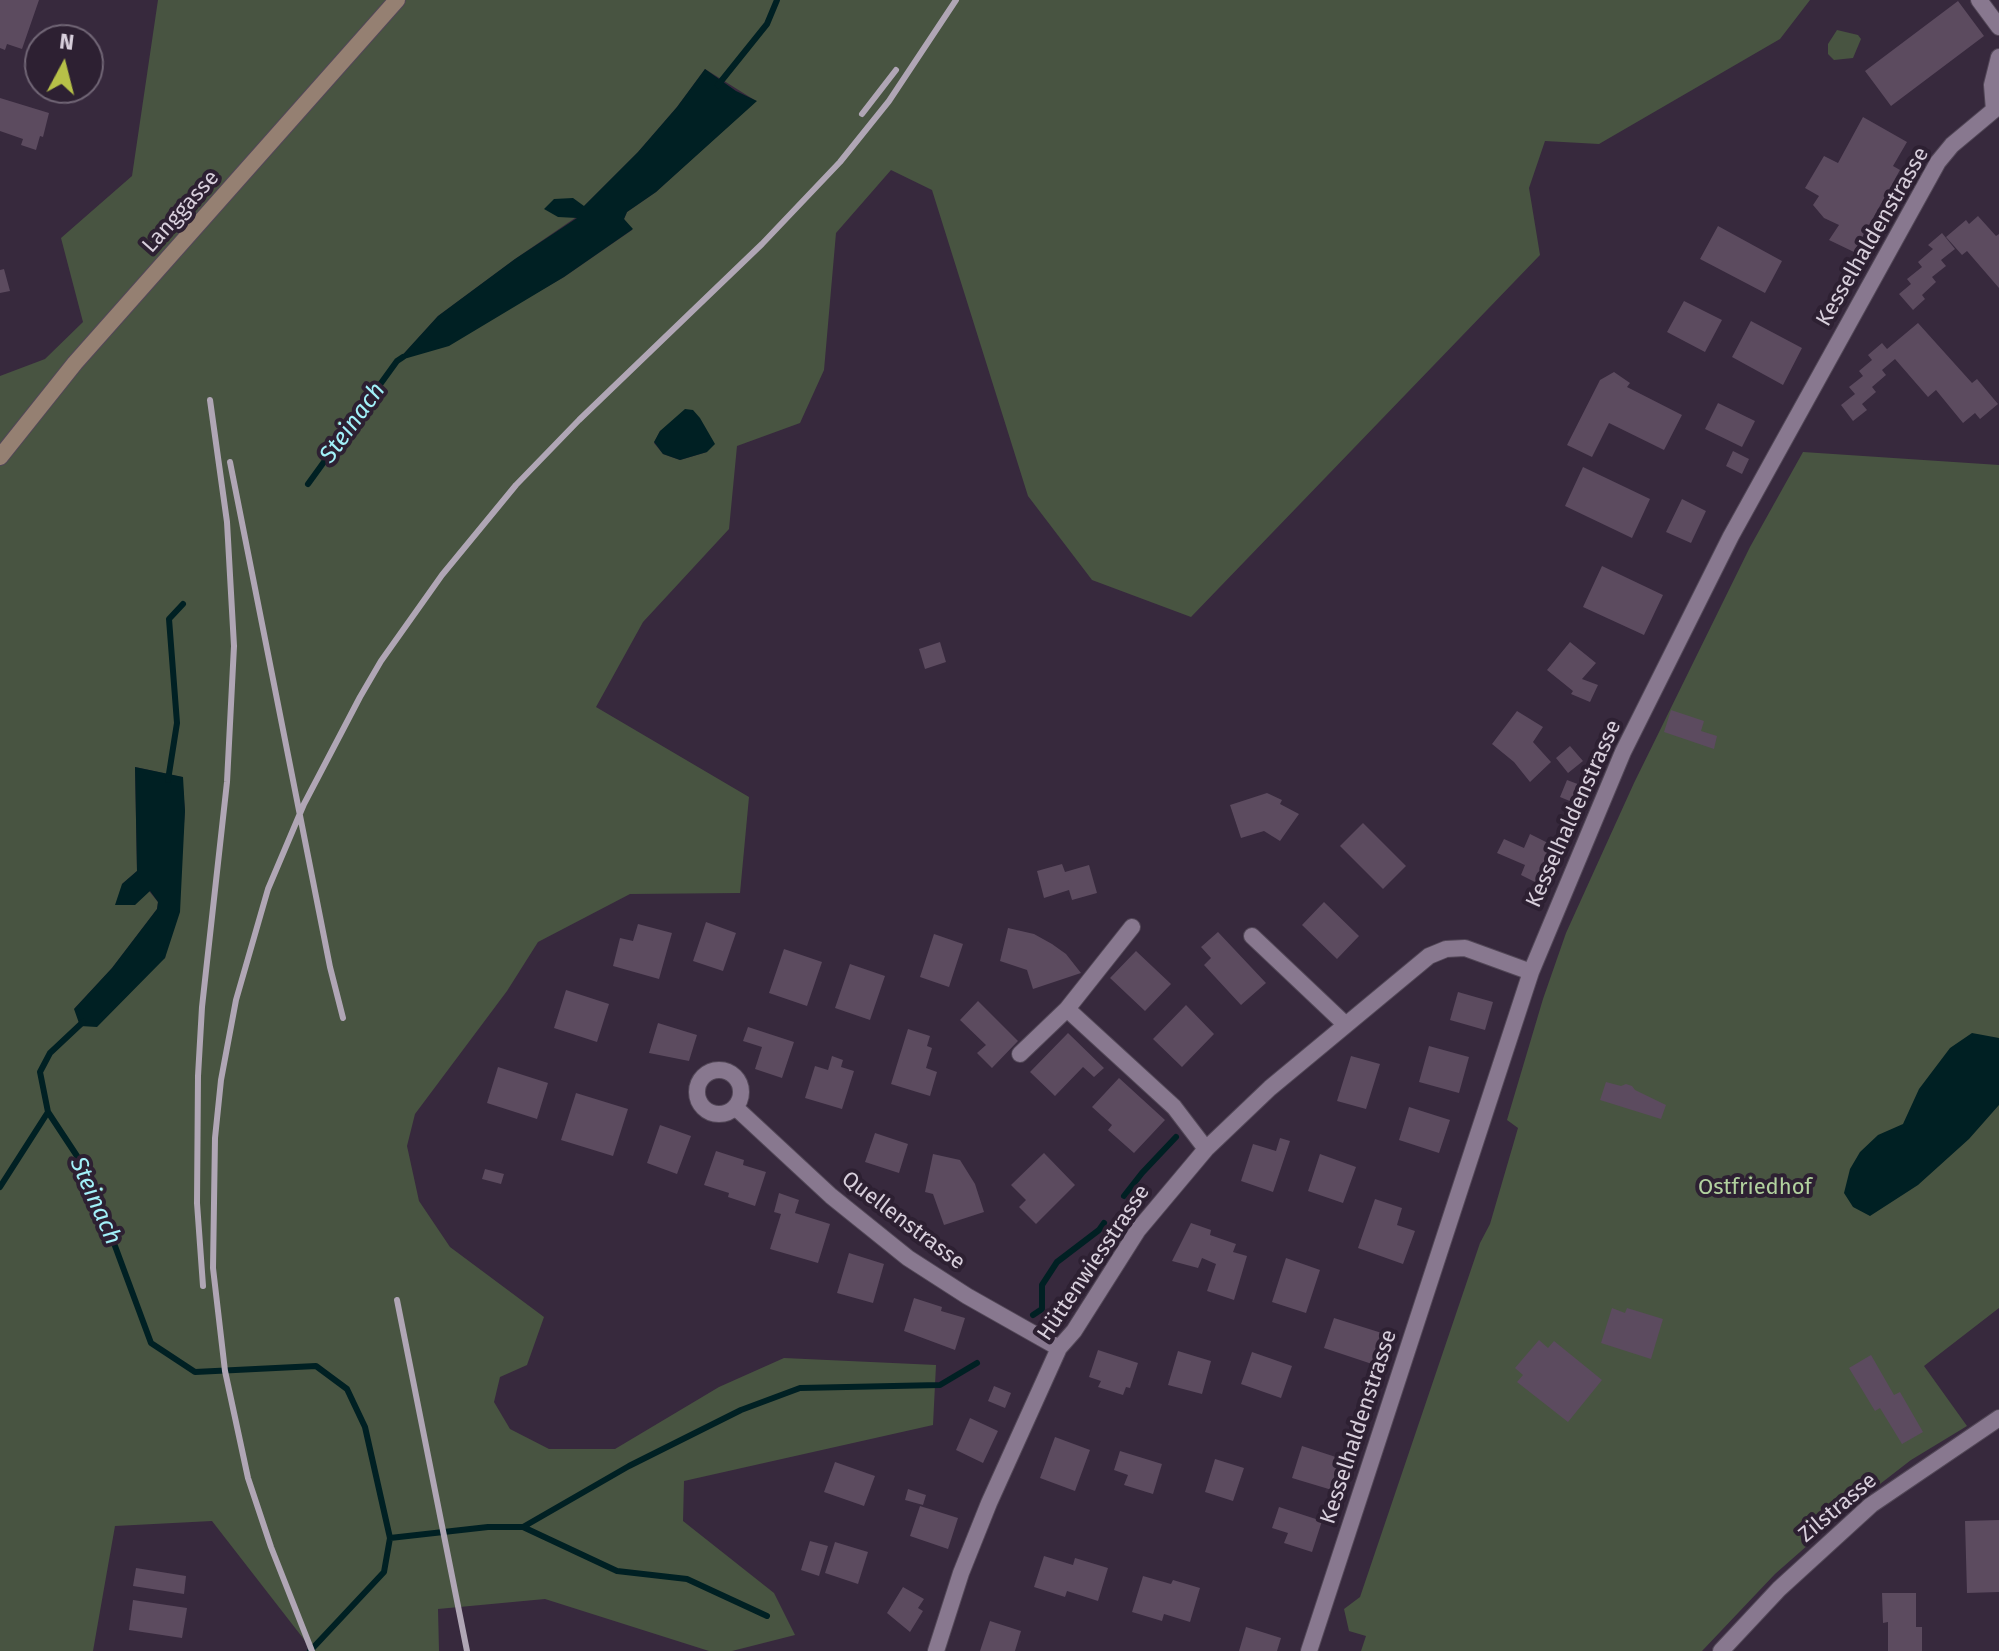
<!DOCTYPE html>
<meta charset="utf-8">
<style>
body{margin:0}
#map{position:relative;width:1999px;height:1651px;overflow:hidden;background:#37293d;font-family:"Fira Sans",sans-serif}
canvas{display:block}
.north{position:absolute;left:24px;top:24px;width:80px;height:80px;box-sizing:border-box;background:#2d2032;border:2px solid #716676;border-radius:50%;rotate:7deg;font-size:22px;font-weight:700;line-height:32px;text-align:center;color:#d8cfdc}
.north::after{content:'';display:block;margin:auto;width:28px;height:36px;background:#b7c148;clip-path:polygon(50% 0,100% 100%,50% 72%,0 100%)}
</style>
<div id="map">
<canvas width="1999" height="1651"></canvas>
<div class="north">N</div>
</div>
<script>
const g = document.querySelector('canvas').getContext('2d');
g.lineJoin = 'round';
function paint(path, color) {
  g.fillStyle = color;
  g.fill(path, 'evenodd');
}
function shape(rows) {
  const path = new Path2D();
  for (const r of rows) {
    if (r.length === 3) {
      path.moveTo(r[0] + r[2], r[1]);
      path.arc(r[0], r[1], r[2], 0, 2 * Math.PI);
      continue;
    }
    path.moveTo(r[0], r[1]);
    for (let i = 2; i < r.length; i += 2) path.lineTo(r[i], r[i + 1]);
  }
  return path;
}
function strokePath(path, color, width, dash) {
  g.strokeStyle = color;
  g.lineWidth = width;
  g.lineCap = dash ? 'butt' : 'round';
  g.setLineDash(dash || []);
  g.stroke(path);
}
function label(font, color, halo, rows, align = 'center') {
  g.font = font + ' "Fira Sans",sans-serif';
  g.lineWidth = 8;
  g.setLineDash([]);
  g.textBaseline = 'middle';
  g.strokeStyle = halo;
  g.fillStyle = color;
  for (const [text, x, y, turn = 0] of rows) {
    g.save();
    g.translate(x, y);
    g.rotate((+turn || 0) * Math.PI / 180);
    g.textAlign = isNaN(turn) ? turn : align;
    if (halo) g.strokeText(text, 0, 0);
    g.fillText(text, 0, 0);
    g.restore();
  }
}
paint(shape([
 [158,0,1810,0,1780,39,1599,144,1545,141,1529,188,1540,255,1191,617,1092,580,1028,496,932,190,891,170,836,233,824,370,800,423,737,446,729,529,643,622,596,707,749,797,740,893,630,894,538,942,507,991,415,1114,407,1146,419,1201,450,1247,544,1317,527,1365,500,1377,494,1402,510,1429,549,1449,615,1449,719,1387,784,1358,936,1365,933,1425,684,1481,683,1521,774,1593,795,1635,732,1651,709,1651,545,1599,438,1609,439,1651,313,1651,212,1521,115,1526,93,1651,0,1651,0,376,45,359,83,322,61,238,132,176],
 [705,69,756,101,656,192,627,212,624,219,632,230,564,277,508,309,399,359,438,316,515,259,578,216,584,206,638,152,677,107],
 [669,426,707,452,680,460,663,454,654,443,660,431],
 [135,767,182,777,185,811,181,859,165,958,74,1009,112,968,157,909,158,902,149,891,122,884,137,871],
 [1837,30,1858,35,1861,39,1853,58,1834,60,1828,54,1828,44],
 [1803,452,1999,465,1999,1308,1924,1366,1967,1426,1911,1460,1858,1501,1775,1574,1702,1651,1361,1651,1366,1636,1349,1631,1344,1609,1360,1597,1480,1243,1490,1224,1518,1128,1507,1120,1543,999,1566,933,1634,783,1750,547]
]), '#485441');
paint(shape([
 [705,69,736,91,757,101,656,192,627,212,624,219,633,229,564,277,449,346,397,361,438,316,515,259,577,218,558,217,544,209,554,199,573,198,584,206,638,152,677,107],
 [685,409,693,410,700,418,715,444,707,452,680,460,663,454,654,442,660,431],
 [135,767,183,777,185,811,180,912,165,958,97,1027,80,1026,74,1009,112,968,157,909,158,902,150,891,135,905,115,905,122,884,137,871],
 [1972,1033,1999,1038,1999,1105,1969,1139,1918,1185,1870,1216,1853,1207,1844,1193,1850,1169,1860,1152,1878,1135,1903,1124,1919,1089,1950,1048]
]), '#002023');
strokePath(shape([
 [718,85,767,24,777,0],
 [308,484,397,361,403,357],
 [168,780,177,723,169,619,183,604],
 [83,1022,50,1053,40,1072,48,1112,77,1156,105,1219,151,1343,195,1372,316,1366,347,1389,365,1427,390,1538,384,1572,310,1651],
 [0,1187,48,1112],
 [1124,1196,1142,1173,1176,1137],
 [1033,1315,1042,1309,1042,1285,1057,1262,1099,1230,1104,1223],
 [523,1527,617,1571,687,1579,767,1616],
 [390,1538,488,1527,523,1527,629,1466,741,1410,800,1388,940,1385,977,1363]
]), '#002023', 6);
paint(shape([
 [0,0,39,0,22,49,7,44,5,50,0,48],
 [1958,1,1984,36,1891,106,1865,71],
 [0,98,49,113,43,137,40,136,36,150,21,145,23,139,0,131],
 [1863,117,1907,142,1893,166,1900,170,1854,252,1829,240,1839,225,1824,218,1813,205,1819,196,1805,188,1824,156,1838,163],
 [1978,216,1996,236,1999,234,1999,288,1967,251,1962,255,1946,237,1966,220,1969,224],
 [1718,226,1782,261,1765,293,1700,259],
 [1942,233,1955,249,1941,260,1946,266,1932,277,1936,282,1922,295,1925,299,1913,310,1899,294,1911,284,1907,279,1922,267,1918,262,1933,249,1928,245],
 [4,269,10,291,0,293,0,270],
 [1684,301,1722,320,1705,352,1667,332],
 [1751,321,1802,348,1783,385,1732,357],
 [1918,323,1972,383,1977,379,1998,404,1980,419,1975,413,1963,423,1936,390,1928,397,1895,359,1882,370,1886,375,1872,387,1876,392,1862,404,1867,410,1853,421,1841,405,1855,394,1849,387,1863,376,1859,371,1872,360,1868,355,1882,343,1887,349],
 [1614,372,1630,383,1627,387,1682,415,1664,450,1609,423,1592,457,1567,445,1600,380],
 [1718,403,1755,421,1742,447,1705,429],
 [1733,451,1749,459,1742,474,1726,466],
 [1583,467,1650,499,1632,538,1565,506],
 [1682,499,1706,511,1691,543,1666,532],
 [1602,566,1663,595,1644,635,1583,607],
 [940,642,946,662,925,669,919,649],
 [1570,642,1596,663,1582,679,1598,685,1590,702,1571,694,1573,691,1547,670],
 [1671,710,1704,721,1701,731,1717,736,1714,749,1664,732],
 [1517,711,1543,727,1533,742,1551,762,1530,782,1514,762,1492,744],
 [1570,746,1583,761,1568,773,1556,758],
 [1567,780,1583,786,1577,804,1560,797],
 [1267,793,1282,800,1280,804,1299,814,1280,841,1264,831,1241,838,1230,805],
 [1363,823,1406,866,1383,889,1340,846],
 [1530,834,1560,849,1543,886,1521,875,1525,865,1497,853,1504,839,1524,848],
 [1062,864,1065,872,1089,865,1097,893,1072,900,1069,890,1044,898,1037,871],
 [1324,902,1359,936,1337,959,1302,925],
 [706,922,736,933,723,971,693,961],
 [638,924,672,933,659,979,613,966,620,938,633,941],
 [1008,928,1034,934,1052,944,1066,954,1081,973,1033,989,1027,970,1000,961],
 [1218,932,1266,983,1241,1005,1204,965,1211,958,1201,947],
 [934,934,963,944,949,987,920,977],
 [784,949,822,962,807,1006,769,993],
 [1136,951,1171,984,1145,1011,1110,978],
 [850,964,885,976,870,1020,835,1008],
 [566,990,609,1004,597,1042,554,1028],
 [1458,992,1493,1002,1485,1030,1450,1020],
 [978,1001,1018,1041,992,1068,977,1053,986,1045,960,1020],
 [1186,1005,1214,1034,1182,1067,1153,1039],
 [658,1023,697,1035,689,1061,649,1053],
 [748,1027,794,1042,782,1078,755,1069,762,1047,743,1041],
 [908,1029,930,1036,927,1046,932,1048,926,1068,937,1072,930,1096,891,1084],
 [1068,1033,1104,1068,1094,1077,1083,1067,1055,1096,1030,1072],
 [1429,1046,1469,1057,1459,1093,1419,1082],
 [832,1056,843,1060,841,1067,854,1071,842,1109,805,1098,815,1066,828,1070],
 [1351,1056,1380,1064,1366,1109,1337,1101],
 [498,1067,548,1083,537,1119,487,1103],
 [1119,1078,1165,1120,1134,1153,1108,1130,1112,1125,1092,1107],
 [1606,1082,1621,1086,1626,1084,1632,1086,1635,1090,1666,1105,1661,1119,1600,1100],
 [576,1093,628,1109,613,1156,561,1140],
 [1409,1107,1450,1120,1439,1153,1399,1140],
 [660,1125,691,1136,677,1174,647,1163],
 [875,1133,908,1144,899,1173,865,1162],
 [1280,1138,1290,1141,1273,1192,1241,1181,1253,1144,1276,1151],
 [716,1151,744,1160,743,1165,766,1172,755,1206,728,1197,729,1193,704,1185],
 [1044,1153,1075,1185,1036,1224,1019,1207,1026,1200,1011,1185],
 [933,1154,960,1160,975,1184,984,1212,944,1225,933,1194,925,1192],
 [1320,1154,1356,1167,1343,1203,1308,1191],
 [485,1169,504,1174,501,1184,482,1179],
 [779,1193,799,1200,795,1213,830,1224,818,1263,770,1249,781,1214,774,1212],
 [1375,1199,1402,1208,1397,1225,1415,1231,1403,1264,1358,1248],
 [1191,1223,1211,1230,1210,1235,1236,1244,1233,1252,1247,1256,1234,1300,1207,1291,1216,1264,1202,1258,1198,1268,1172,1261],
 [849,1253,884,1264,873,1303,837,1293],
 [1286,1258,1320,1270,1306,1313,1272,1302],
 [914,1298,942,1307,941,1311,965,1318,955,1350,904,1331],
 [1612,1308,1625,1313,1627,1308,1663,1319,1651,1359,1601,1343],
 [1334,1318,1385,1334,1375,1365,1324,1348],
 [1539,1340,1548,1348,1554,1341,1602,1380,1568,1422,1517,1382,1523,1375,1515,1368],
 [1098,1350,1138,1363,1130,1388,1126,1387,1123,1395,1098,1387,1101,1381,1089,1377],
 [1178,1351,1211,1361,1202,1394,1168,1385],
 [1252,1352,1292,1366,1281,1398,1241,1384],
 [1871,1355,1894,1395,1900,1392,1923,1432,1902,1444,1880,1408,1875,1411,1849,1368],
 [994,1386,1011,1393,1005,1408,988,1401],
 [970,1418,998,1431,983,1463,956,1450],
 [1055,1437,1090,1450,1075,1491,1040,1478],
 [1302,1446,1342,1459,1332,1490,1292,1478],
 [1120,1451,1162,1464,1153,1494,1124,1485,1128,1475,1114,1470],
 [1215,1459,1244,1468,1233,1501,1205,1492],
 [835,1462,875,1476,864,1506,824,1492],
 [908,1489,926,1495,923,1505,905,1500],
 [920,1506,958,1518,948,1549,910,1536],
 [1279,1507,1322,1521,1312,1552,1284,1543,1288,1533,1272,1528],
 [1999,1520,1999,1592,1967,1593,1965,1521],
 [810,1541,828,1546,819,1576,801,1570],
 [835,1542,868,1552,858,1584,825,1573],
 [1044,1556,1073,1565,1075,1558,1108,1568,1098,1601,1067,1591,1065,1597,1034,1587],
 [136,1568,186,1576,184,1594,133,1586],
 [1143,1576,1171,1584,1173,1580,1200,1588,1190,1622,1164,1614,1162,1621,1132,1612],
 [903,1587,924,1599,918,1608,923,1611,910,1632,887,1613],
 [1882,1593,1916,1593,1916,1627,1922,1627,1922,1651,1888,1651,1888,1622,1883,1623],
 [133,1600,187,1608,182,1638,129,1630],
 [990,1621,1021,1631,1015,1651,980,1651],
 [1246,1627,1281,1638,1277,1651,1239,1651]
]), '#5c4b5f');
const street = shape([
 [1979,0,1999,27],
 [1994,110,1992,85,1999,57],
 [1252,936,1346,1025],
 [1067,1009,1174,1107,1206,1149],
 [1020,1054,1067,1009,1132,927],
 [719,1092,22],
 [735,1107,831,1196,908,1258,967,1296,1059,1348],
 [936,1651,961,1573,989,1503,1059,1348,1074,1331,1138,1230,1206,1149,1270,1088,1429,956,1446,949,1465,948,1531,972],
 [1309,1651,1531,972,1623,752,1731,536,1938,162,1952,145,1994,110],
 [1721,1651,1779,1589,1871,1505,1999,1418]
]);
const secondary = shape([
 [0,457,75,363,397,0]
]);
strokePath(street, '#524757', 18);
strokePath(secondary, '#524757', 18);
strokePath(street, '#88788f', 16);
strokePath(secondary, '#958072', 16);
strokePath(shape([
 [862,114,896,70],
 [230,462,330,967,343,1018],
 [203,1286,197,1203,198,1076,202,1007,227,782,234,646,227,522,210,400],
 [397,1300,467,1651],
 [312,1651,271,1547,248,1478,225,1371,213,1268,215,1138,221,1080,236,1000,268,889,304,804,360,697,381,661,442,575,516,485,579,420,762,244,840,162,889,101,956,0]
]), '#b0a6b5', 6);
label('22px', '#d8cfdc', '#2d2032', [
 ["Langgasse",181,212,-48],
 ["Kesselhaldenstrasse",1873,237,-60],
 ["Kesselhaldenstrasse",1574,814,-66],
 ["Quellenstrasse",903,1221,37],
 ["Hüttenwiesstrasse",1094,1263,-56],
 ["Kesselhaldenstrasse",1359,1427,-72],
 ["Zilstrasse",1838,1508,-40]
]);
label('22px', '#b2d29f', '#2d2032', [
 ["Ostfriedhof",1755,1188]
]);
label('italic 24px', '#a2f1f9', '#2d2032', [
 ["Steinach",353,423,-54],
 ["Steinach",95,1201,66]
]);
</script>
